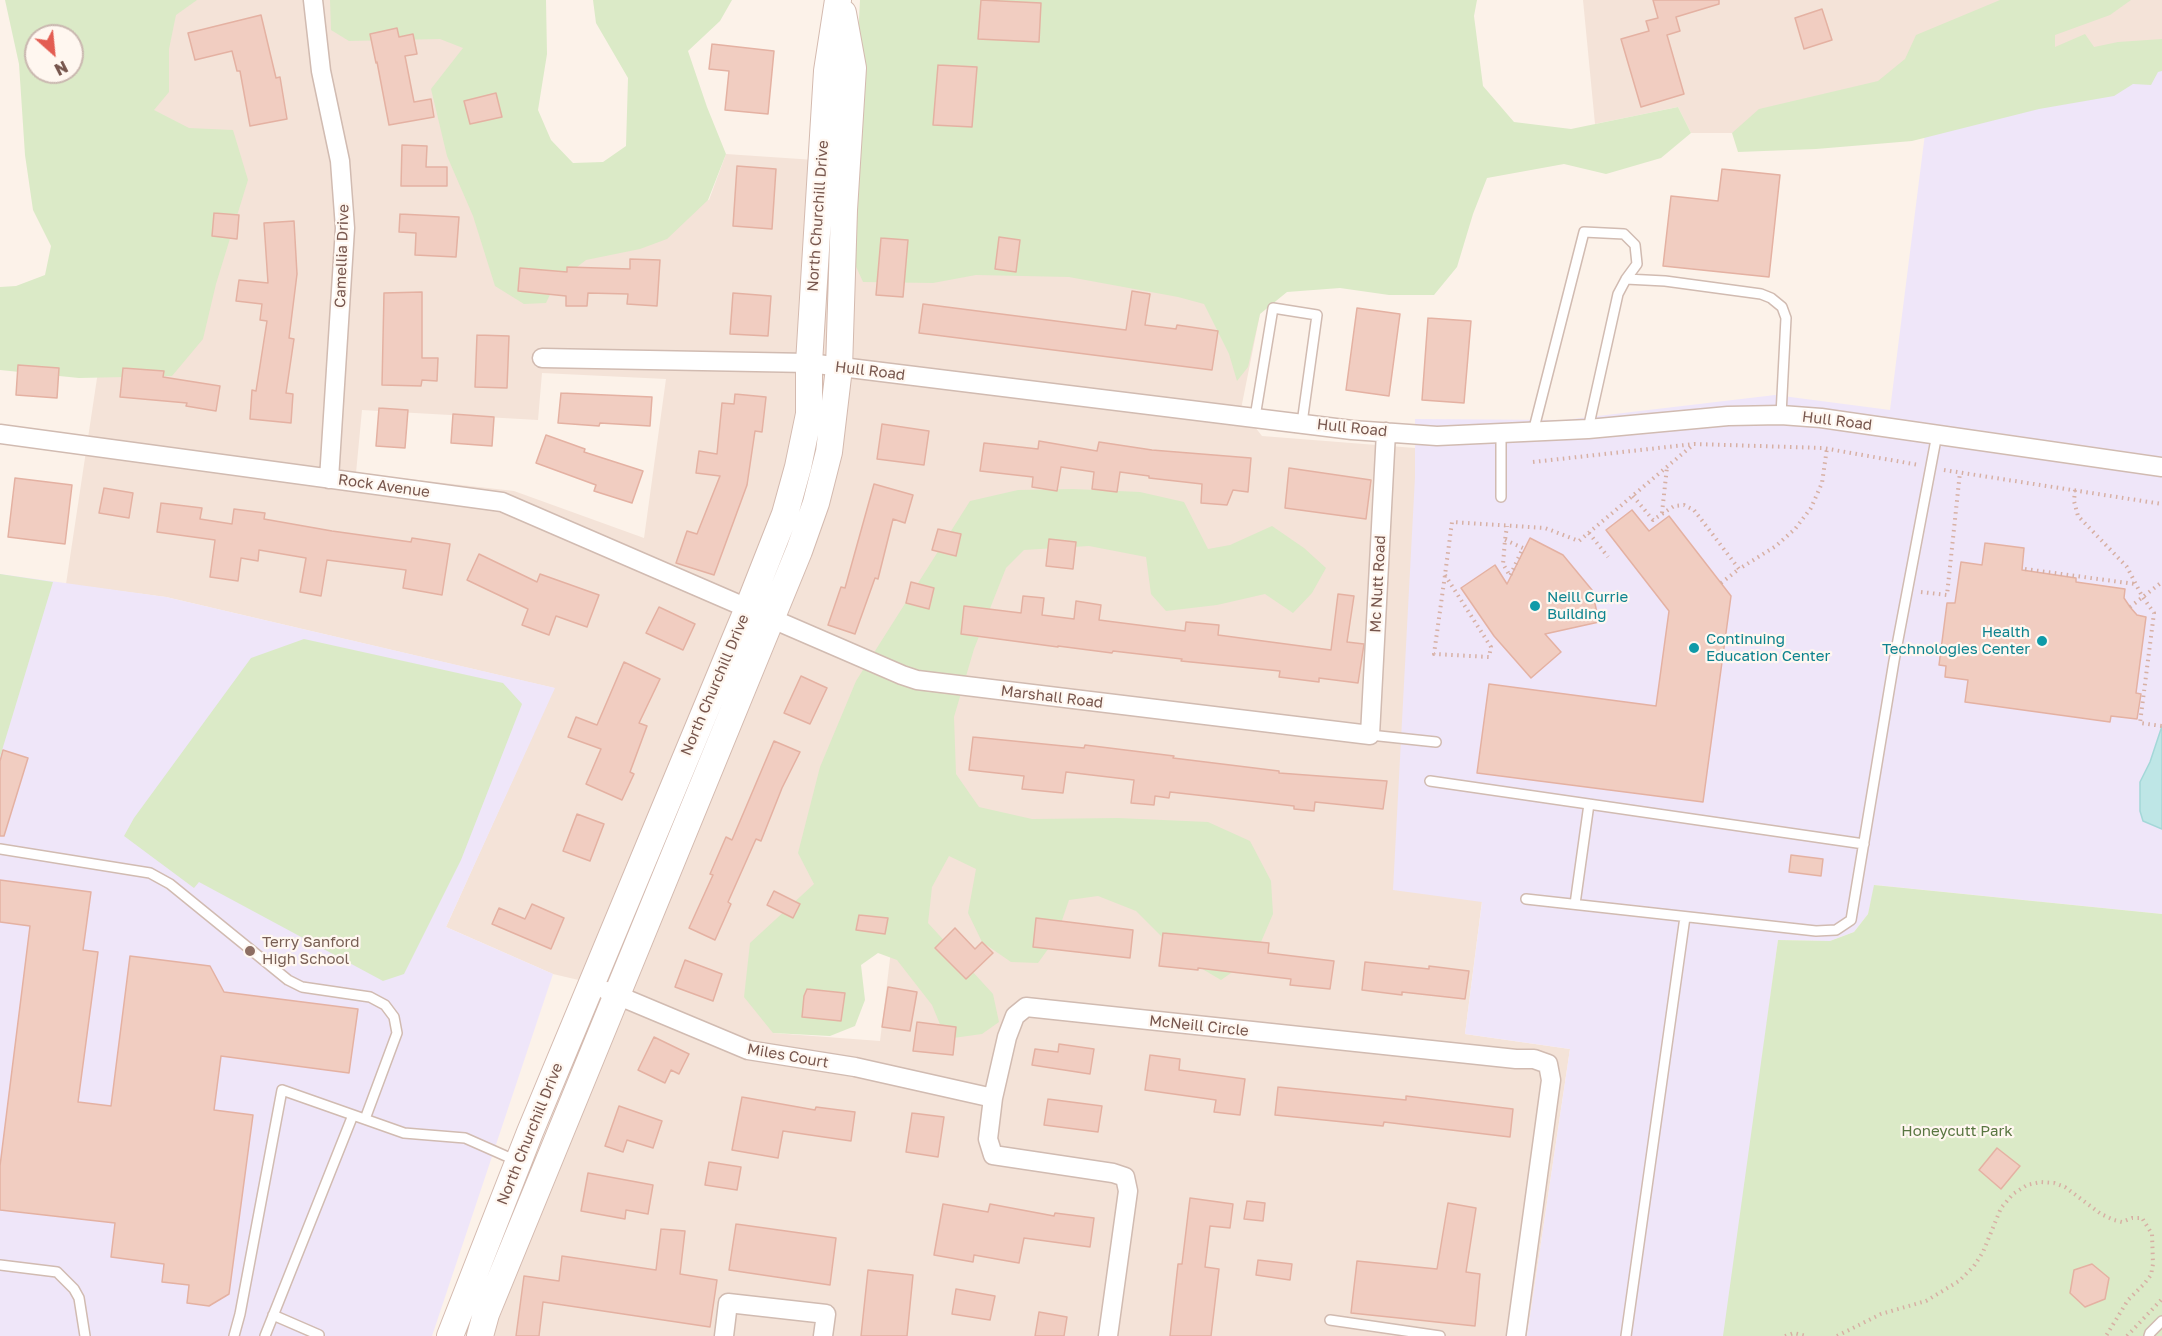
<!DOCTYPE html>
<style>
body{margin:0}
#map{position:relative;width:2162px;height:1336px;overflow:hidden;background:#fcf2e9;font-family:"Golos Text",sans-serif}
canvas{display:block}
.north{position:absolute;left:24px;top:24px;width:60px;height:60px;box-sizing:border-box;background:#fff7f0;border:2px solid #c9b7af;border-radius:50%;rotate:153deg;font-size:16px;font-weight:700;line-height:24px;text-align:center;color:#77564d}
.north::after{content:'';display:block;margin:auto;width:21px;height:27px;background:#e35d52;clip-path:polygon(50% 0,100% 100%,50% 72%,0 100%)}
</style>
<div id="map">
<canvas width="2162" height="1336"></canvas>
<div class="north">N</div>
</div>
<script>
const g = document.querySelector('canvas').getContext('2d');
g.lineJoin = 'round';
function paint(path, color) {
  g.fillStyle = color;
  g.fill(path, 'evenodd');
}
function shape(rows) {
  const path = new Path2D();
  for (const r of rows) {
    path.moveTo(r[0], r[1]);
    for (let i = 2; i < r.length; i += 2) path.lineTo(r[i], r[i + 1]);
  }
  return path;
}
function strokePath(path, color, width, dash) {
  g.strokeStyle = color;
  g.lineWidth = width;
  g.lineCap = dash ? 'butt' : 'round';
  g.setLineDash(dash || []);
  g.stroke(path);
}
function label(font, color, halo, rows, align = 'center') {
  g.font = font + ' "Golos Text",sans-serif';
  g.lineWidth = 4.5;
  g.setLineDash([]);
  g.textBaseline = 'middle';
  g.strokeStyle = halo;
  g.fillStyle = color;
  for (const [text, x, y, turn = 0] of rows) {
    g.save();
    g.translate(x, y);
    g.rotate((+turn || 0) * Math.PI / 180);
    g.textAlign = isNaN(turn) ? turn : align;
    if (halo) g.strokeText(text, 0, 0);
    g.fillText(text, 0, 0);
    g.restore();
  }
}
paint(shape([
 [57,0,494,0,495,225,709,200,726,154,815,160,849,210,1260,314,1241,409,1262,436,1415,448,1415,477,1482,901,1465,1034,1570,1049,1527,1336,492,1336,630,992,553,974,446,927,554,688,166,597,66,584,116,252,72,72,72,36],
 [542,373,666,379,644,538,514,491,356,473,362,410,538,420],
 [898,893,880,1041,773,1033],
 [1583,0,2162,0,2162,65,1732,133,1691,133,1678,107,1595,124]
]), '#f4e3d8');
paint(shape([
 [2162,65,2162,914,1875,885,1868,914,1854,932,1830,941,1778,940,1725,1336,1527,1336,1570,1049,1465,1034,1482,902,1393,890,1415,477,1415,419,1564,420,1775,395,1890,410,1929,102],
 [0,574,166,597,555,688,446,927,553,974,432,1336,0,1336]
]), '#efe6f9');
paint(shape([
 [5,0,197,0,176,15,169,49,169,92,154,110,189,128,233,130,248,180,216,284,203,339,172,376,79,378,0,370,0,287,16,286,45,275,51,246,33,210,25,155,19,64],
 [36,36,72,36,72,72,36,72],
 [330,0,546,0,547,54,538,110,551,140,573,163,603,162,626,146,628,78,596,23,593,0,732,0,720,21,688,51,707,107,726,154,708,200,667,239,640,249,586,260,555,284,546,303,524,304,495,286,473,216,447,156,431,89,463,48,440,39,349,41,331,30],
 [860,0,1477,0,1474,16,1483,86,1514,122,1571,129,1678,107,1691,133,1661,158,1606,174,1564,164,1487,178,1473,214,1457,267,1434,295,1389,295,1340,288,1287,292,1260,314,1248,367,1237,381,1229,354,1204,304,1178,297,1069,277,976,275,933,283,863,282,849,251,849,210],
 [2000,0,2131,0,2110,15,2055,35,2055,47,2085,34,2094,47,2118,42,2162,39,2162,71,2158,72,2151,85,2133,84,2114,96,2039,109,1912,141,1816,149,1738,152,1732,133,1759,109,1878,81,1905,59,1916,35],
 [1073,489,1140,492,1184,502,1208,549,1230,545,1272,526,1304,548,1326,568,1312,593,1293,613,1265,594,1217,605,1166,611,1151,594,1146,557,1089,546,1024,550,1006,568,974,649,954,717,956,774,979,807,1032,819,1118,818,1208,822,1250,841,1271,881,1273,914,1255,956,1221,980,1182,957,1136,911,1098,896,1069,900,1056,938,1038,963,1011,962,982,942,968,913,976,869,949,856,932,887,928,923,993,994,999,1022,982,1034,946,1039,932,1005,897,960,878,953,861,965,865,1000,855,1026,830,1036,773,1033,744,997,750,943,814,884,798,853,820,767,856,681,970,501,1018,490],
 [0,574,53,582,0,757],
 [304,639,503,683,522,704,461,860,404,974,383,981,199,882,194,888,124,836,134,818,251,658],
 [1874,885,2162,914,2162,1336,1723,1336,1778,940,1830,941,1854,932,1868,914]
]), '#dbeac7');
const water = shape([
 [2162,726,2162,829,2143,821,2140,811,2140,782,2150,762,2162,726]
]);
paint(water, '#bee6e6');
strokePath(water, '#a4d7d8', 1.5);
const building = shape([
 [981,0,1041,3,1039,42,978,39,981,0],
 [1653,0,1719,0,1719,4,1676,17,1680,31,1667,35,1684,94,1641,107,1621,39,1649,31,1646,21,1658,18,1653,0],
 [1822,9,1832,40,1804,49,1795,18,1822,9],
 [261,15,276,78,280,77,287,119,250,126,240,71,237,71,232,51,195,60,188,33,261,15],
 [397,28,399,37,413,34,417,54,405,56,414,102,431,99,434,117,389,125,377,62,376,63,370,34,397,28],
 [712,44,774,51,768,114,725,110,729,71,709,69,712,44],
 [938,65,977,67,972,127,933,125,938,65],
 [496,93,502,117,470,124,464,101,496,93],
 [402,145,427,146,426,167,447,167,447,186,401,186,402,145],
 [737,166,776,169,772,229,733,226,737,166],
 [1722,169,1780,175,1769,277,1663,266,1671,196,1718,201,1722,169],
 [214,213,239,215,237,239,212,236,214,213],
 [400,214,459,217,456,257,415,255,416,233,399,232,400,214],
 [294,221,297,274,289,338,294,339,286,393,293,394,291,423,250,419,252,390,256,391,267,321,260,320,262,304,236,301,239,280,268,283,264,223,294,221],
 [999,237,1020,240,1016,272,995,269,999,237],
 [881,238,908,240,903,297,876,295,881,238],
 [630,259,660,260,657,306,627,304,628,294,588,293,587,306,566,306,566,296,518,291,520,268,567,272,567,267,630,269,630,259],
 [1132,291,1150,294,1145,325,1176,329,1177,325,1218,331,1212,370,919,333,923,304,1126,330,1132,291],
 [422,292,422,358,438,358,437,381,422,380,421,386,382,385,384,293,422,292],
 [733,293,771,296,768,336,730,334,733,293],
 [1357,308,1400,314,1389,396,1346,390,1357,308],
 [1428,318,1471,321,1464,403,1422,400,1428,318],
 [477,335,509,336,507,388,475,387,477,335],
 [18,365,59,368,57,398,16,395,18,365],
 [123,368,164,371,163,377,220,386,216,411,186,406,187,403,120,397,123,368],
 [561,393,652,397,650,426,600,423,599,426,558,423,561,393],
 [735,394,766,397,762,432,755,431,747,485,714,575,676,563,687,531,697,534,720,476,696,473,699,451,717,454,722,403,734,404,735,394],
 [379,408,408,410,405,448,376,446,379,408],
 [453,414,494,417,492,446,451,443,453,414],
 [882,424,929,431,924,465,877,459,882,424],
 [546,435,585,449,584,452,643,471,632,503,594,491,596,485,536,463,546,435],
 [1039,441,1097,451,1099,442,1152,450,1251,458,1248,492,1233,490,1227,505,1201,503,1202,484,1149,478,1149,476,1120,472,1117,492,1092,489,1094,472,1061,467,1057,491,1032,487,1033,477,980,471,984,443,1038,449,1039,441],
 [1289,468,1371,480,1366,519,1285,508,1289,468],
 [15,478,72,485,65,544,8,537,15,478],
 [874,484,913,495,905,523,893,519,878,579,875,578,855,634,828,625,841,587,845,588,874,484],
 [104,488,133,493,129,518,99,513,104,488],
 [161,503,202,508,200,519,232,524,234,509,265,513,264,519,332,531,411,542,412,538,450,544,442,595,403,588,406,570,327,560,321,596,300,592,306,558,259,550,258,561,241,558,238,581,210,577,215,540,157,532,161,503],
 [1632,510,1649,531,1669,516,1731,596,1703,802,1477,773,1489,684,1656,706,1669,611,1606,530,1632,510],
 [938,529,961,534,956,556,932,550,938,529],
 [1530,538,1563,555,1592,590,1599,622,1545,634,1561,652,1531,678,1494,636,1461,588,1495,565,1507,584,1530,538],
 [1049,539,1076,542,1073,569,1046,566,1049,539],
 [1985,543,2024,548,2022,570,2076,578,2076,582,2125,589,2124,598,2130,607,2137,615,2146,617,2136,693,2141,694,2137,719,2111,716,2110,722,1965,702,1968,680,1945,677,1946,666,1939,665,1947,603,1955,603,1961,562,1982,565,1985,543],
 [479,554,537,582,540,574,599,595,587,627,556,616,549,635,522,625,528,609,467,580,479,554],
 [911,582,934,588,929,609,906,603,911,582],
 [1338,594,1354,596,1347,642,1364,644,1358,683,1319,678,1319,682,1279,677,1280,671,1181,661,1182,659,1113,651,1112,653,1058,646,1058,647,961,634,964,606,1021,613,1023,596,1044,598,1042,615,1074,619,1076,601,1101,605,1099,620,1185,631,1186,622,1219,625,1218,635,1331,650,1338,594],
 [659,607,695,624,683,650,646,633,659,607],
 [624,662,660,679,639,723,647,726,630,772,634,774,622,800,586,784,601,749,568,737,576,717,597,725,624,662],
 [801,676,827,688,810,724,784,713,801,676],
 [973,737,1084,748,1085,745,1174,756,1173,758,1279,771,1279,773,1387,781,1383,809,1315,802,1314,811,1294,809,1294,806,1170,792,1169,798,1155,796,1154,805,1131,803,1134,780,1066,772,1063,793,1022,789,1024,776,969,770,973,737],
 [774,741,800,752,782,788,761,841,756,839,728,902,731,904,715,940,689,928,713,875,710,874,726,837,732,840,774,741],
 [3,750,28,758,4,836,0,836,0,761,3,750],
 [577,814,604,824,590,861,563,851,577,814],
 [1791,855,1823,859,1821,876,1789,872,1791,855],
 [0,880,91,892,83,950,98,952,78,1102,111,1106,130,956,210,966,224,992,358,1009,349,1073,221,1056,214,1110,253,1115,229,1294,209,1306,187,1303,189,1285,162,1282,164,1264,111,1257,115,1223,0,1210,0,1166,30,926,0,922,0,880],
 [774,891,800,904,793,918,767,905,774,891],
 [532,904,564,918,551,949,492,924,499,908,525,919,532,904],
 [859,915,888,918,885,934,856,930,859,915],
 [1036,918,1133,930,1130,958,1033,947,1036,918],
 [955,928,975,949,982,942,993,953,966,979,935,948,955,928],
 [1163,933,1269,943,1268,953,1334,961,1330,989,1290,985,1291,979,1198,968,1198,970,1159,966,1163,933],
 [685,960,722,974,713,1001,675,987,685,960],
 [1365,962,1429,969,1429,966,1469,971,1465,999,1402,992,1402,995,1362,990,1365,962],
 [888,987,917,992,910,1031,882,1027,888,987],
 [807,989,845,993,841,1021,802,1017,804,996,807,989],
 [917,1022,956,1027,953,1055,913,1051,917,1022],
 [654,1037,689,1054,679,1074,671,1070,665,1083,638,1070,654,1037],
 [1059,1044,1094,1049,1090,1074,1032,1065,1035,1049,1058,1052,1059,1044],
 [1150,1055,1180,1059,1179,1070,1245,1079,1240,1115,1214,1112,1216,1100,1145,1090,1150,1055],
 [1278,1087,1406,1100,1406,1096,1513,1109,1510,1137,1384,1122,1383,1126,1275,1115,1278,1087],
 [742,1097,815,1110,816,1107,855,1112,851,1141,783,1131,778,1158,732,1150,742,1097],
 [1048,1099,1102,1106,1098,1132,1044,1125,1048,1099],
 [619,1106,662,1121,653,1148,627,1140,623,1152,605,1146,619,1106],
 [912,1113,944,1117,938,1157,906,1152,912,1113],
 [1997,1148,2020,1166,2001,1189,1979,1170,1997,1148],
 [709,1162,741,1167,737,1190,705,1185,709,1162],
 [588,1173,653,1185,648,1214,626,1210,625,1219,581,1211,588,1173],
 [1190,1198,1233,1204,1230,1228,1210,1226,1205,1267,1219,1269,1211,1336,1170,1336,1178,1264,1182,1264,1190,1198],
 [1247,1201,1265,1203,1263,1221,1244,1219,1247,1201],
 [1448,1203,1476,1208,1466,1272,1480,1274,1475,1326,1351,1313,1357,1261,1437,1269,1448,1203],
 [943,1204,988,1212,990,1204,1054,1216,1055,1213,1094,1218,1090,1247,1024,1238,1019,1263,974,1255,973,1262,934,1255,943,1204],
 [736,1224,836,1238,830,1285,729,1270,736,1224],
 [661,1229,685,1231,680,1274,717,1280,710,1327,543,1302,539,1336,516,1336,524,1276,559,1281,562,1256,656,1270,661,1229],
 [1258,1260,1292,1264,1290,1280,1256,1275,1258,1260],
 [2092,1264,2109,1278,2105,1299,2085,1307,2070,1293,2074,1270,2092,1264],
 [868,1270,913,1275,907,1336,861,1336,868,1270],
 [956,1289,995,1296,990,1320,952,1314,956,1289],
 [1039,1312,1067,1317,1064,1336,1035,1336,1039,1312]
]);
paint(building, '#f1cdc1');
strokePath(building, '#e4b1a2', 1.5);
const lane = shape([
 [1626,279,1665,281,1761,294,1771,298,1782,307,1786,318,1781,415],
 [1255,417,1273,308,1317,315,1302,423],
 [1533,432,1584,232,1624,234,1635,245,1637,264,1626,279,1618,294,1588,429],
 [1501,434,1501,497],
 [1370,735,1436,742],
 [1430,781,1864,844],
 [0,849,150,873,170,884,288,980,302,987,370,997,385,1005,394,1017,397,1033,365,1119],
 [1526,899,1816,931,1836,930,1851,920,1894,661,1937,434],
 [1575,904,1589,804],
 [353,1115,404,1133,465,1138,517,1161],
 [0,1265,57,1272,74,1289,79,1298,85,1336],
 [273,1315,319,1335],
 [1330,1320,1440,1336],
 [234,1336,240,1314,282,1090,353,1115,265,1336],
 [1626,1336,1685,917],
 [2149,1336,2150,1333,2162,1321]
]);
const street = shape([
 [313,0,321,71,340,161,345,228,329,479],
 [542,358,809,363,1352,430,1437,436,1588,429,1728,416,1781,415,1821,418,2162,467],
 [0,434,502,502,902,675,917,680,1370,735,1386,432],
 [607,991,748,1050,855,1067,993,1098],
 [724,1336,728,1303,826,1314,823,1336],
 [1108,1336,1128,1191,1125,1177,1113,1173,993,1155,988,1139,993,1098,1007,1037,1015,1016,1026,1007,1516,1059,1534,1059,1548,1064,1551,1080,1516,1336]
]);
const secondary = shape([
 [450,1336,530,1132,748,608,785,514,798,467,809,414,809,363,827,71,838,0],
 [480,1336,486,1314,799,551,816,503,829,452,839,368,844,210,853,68,843,13]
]);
strokePath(lane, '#d1bbb1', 12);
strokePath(street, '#d1bbb1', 21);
strokePath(secondary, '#d4baaf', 28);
strokePath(shape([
 [1533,462,1694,444,1823,448,1919,465],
 [1944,470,2162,504],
 [2075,490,2074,501,2078,516,2127,567,2142,596,2154,613,2140,723,2162,726],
 [1633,496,1653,520,1674,506,1684,505,1694,510,1739,569,1776,546,1795,529,1811,508,1822,483,1827,448],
 [1662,513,1667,467],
 [1589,533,1608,557],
 [1505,540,1523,548,1510,576,1503,564,1505,540,1507,526],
 [2025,569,2135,584],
 [1445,575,1491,647,1489,657,1434,654,1445,575,1452,522,1545,528,1579,541,1694,444],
 [1721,583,1739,569],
 [1921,592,1947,595,1960,472],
 [2130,607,2162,582],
 [1785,1336,1794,1333,1806,1336],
 [1837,1336,1881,1314,1926,1301,1959,1281,1974,1266,1983,1252,2001,1208,2013,1194,2027,1185,2041,1182,2054,1183,2065,1187,2101,1214,2114,1220,2122,1222,2132,1218,2142,1218,2152,1234,2153,1264,2151,1275,2144,1284,2128,1300,2106,1336],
 [2127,1336,2162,1299]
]), '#d7b0a4', 4, [1.5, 4.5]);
strokePath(lane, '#fff', 9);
strokePath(street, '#fff', 18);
strokePath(secondary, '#fff', 26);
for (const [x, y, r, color] of [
 [1535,606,6,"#0f9aa8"],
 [2042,641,6,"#0f9aa8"],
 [1694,648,6,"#0f9aa8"],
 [250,951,6,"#8d6e63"]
]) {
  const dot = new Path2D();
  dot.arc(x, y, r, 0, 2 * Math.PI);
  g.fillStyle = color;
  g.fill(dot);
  strokePath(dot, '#fff7f0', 2);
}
label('15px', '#77564d', '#fff7f0', [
 ["North Churchill Drive",818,216,-86],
 ["Camellia Drive",342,256,-88],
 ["Hull Road",870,371,7],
 ["Hull Road",1837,421,7],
 ["Hull Road",1352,428,6],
 ["Rock Avenue",384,486,8],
 ["Mc Nutt Road",1378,584,-87],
 ["North Churchill Drive",715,685,-67],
 ["Marshall Road",1052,697,7],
 ["McNeill Circle",1199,1026,6],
 ["Miles Court",788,1056,10],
 ["North Churchill Drive",530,1134,-68]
]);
label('15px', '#0d838f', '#fff7f0', [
 ["Neill Currie",1547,597],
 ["Building",1547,614],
 ["Health",2030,632,"right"],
 ["Technologies Center",2030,649,"right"],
 ["Continuing",1706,639],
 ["Education Center",1706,656]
], 'left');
label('15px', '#785e54', '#fff7f0', [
 ["Terry Sanford",262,942],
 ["High School",262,959]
], 'left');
label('15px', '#597641', '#fff7f0', [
 ["Honeycutt Park",1957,1131]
]);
</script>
